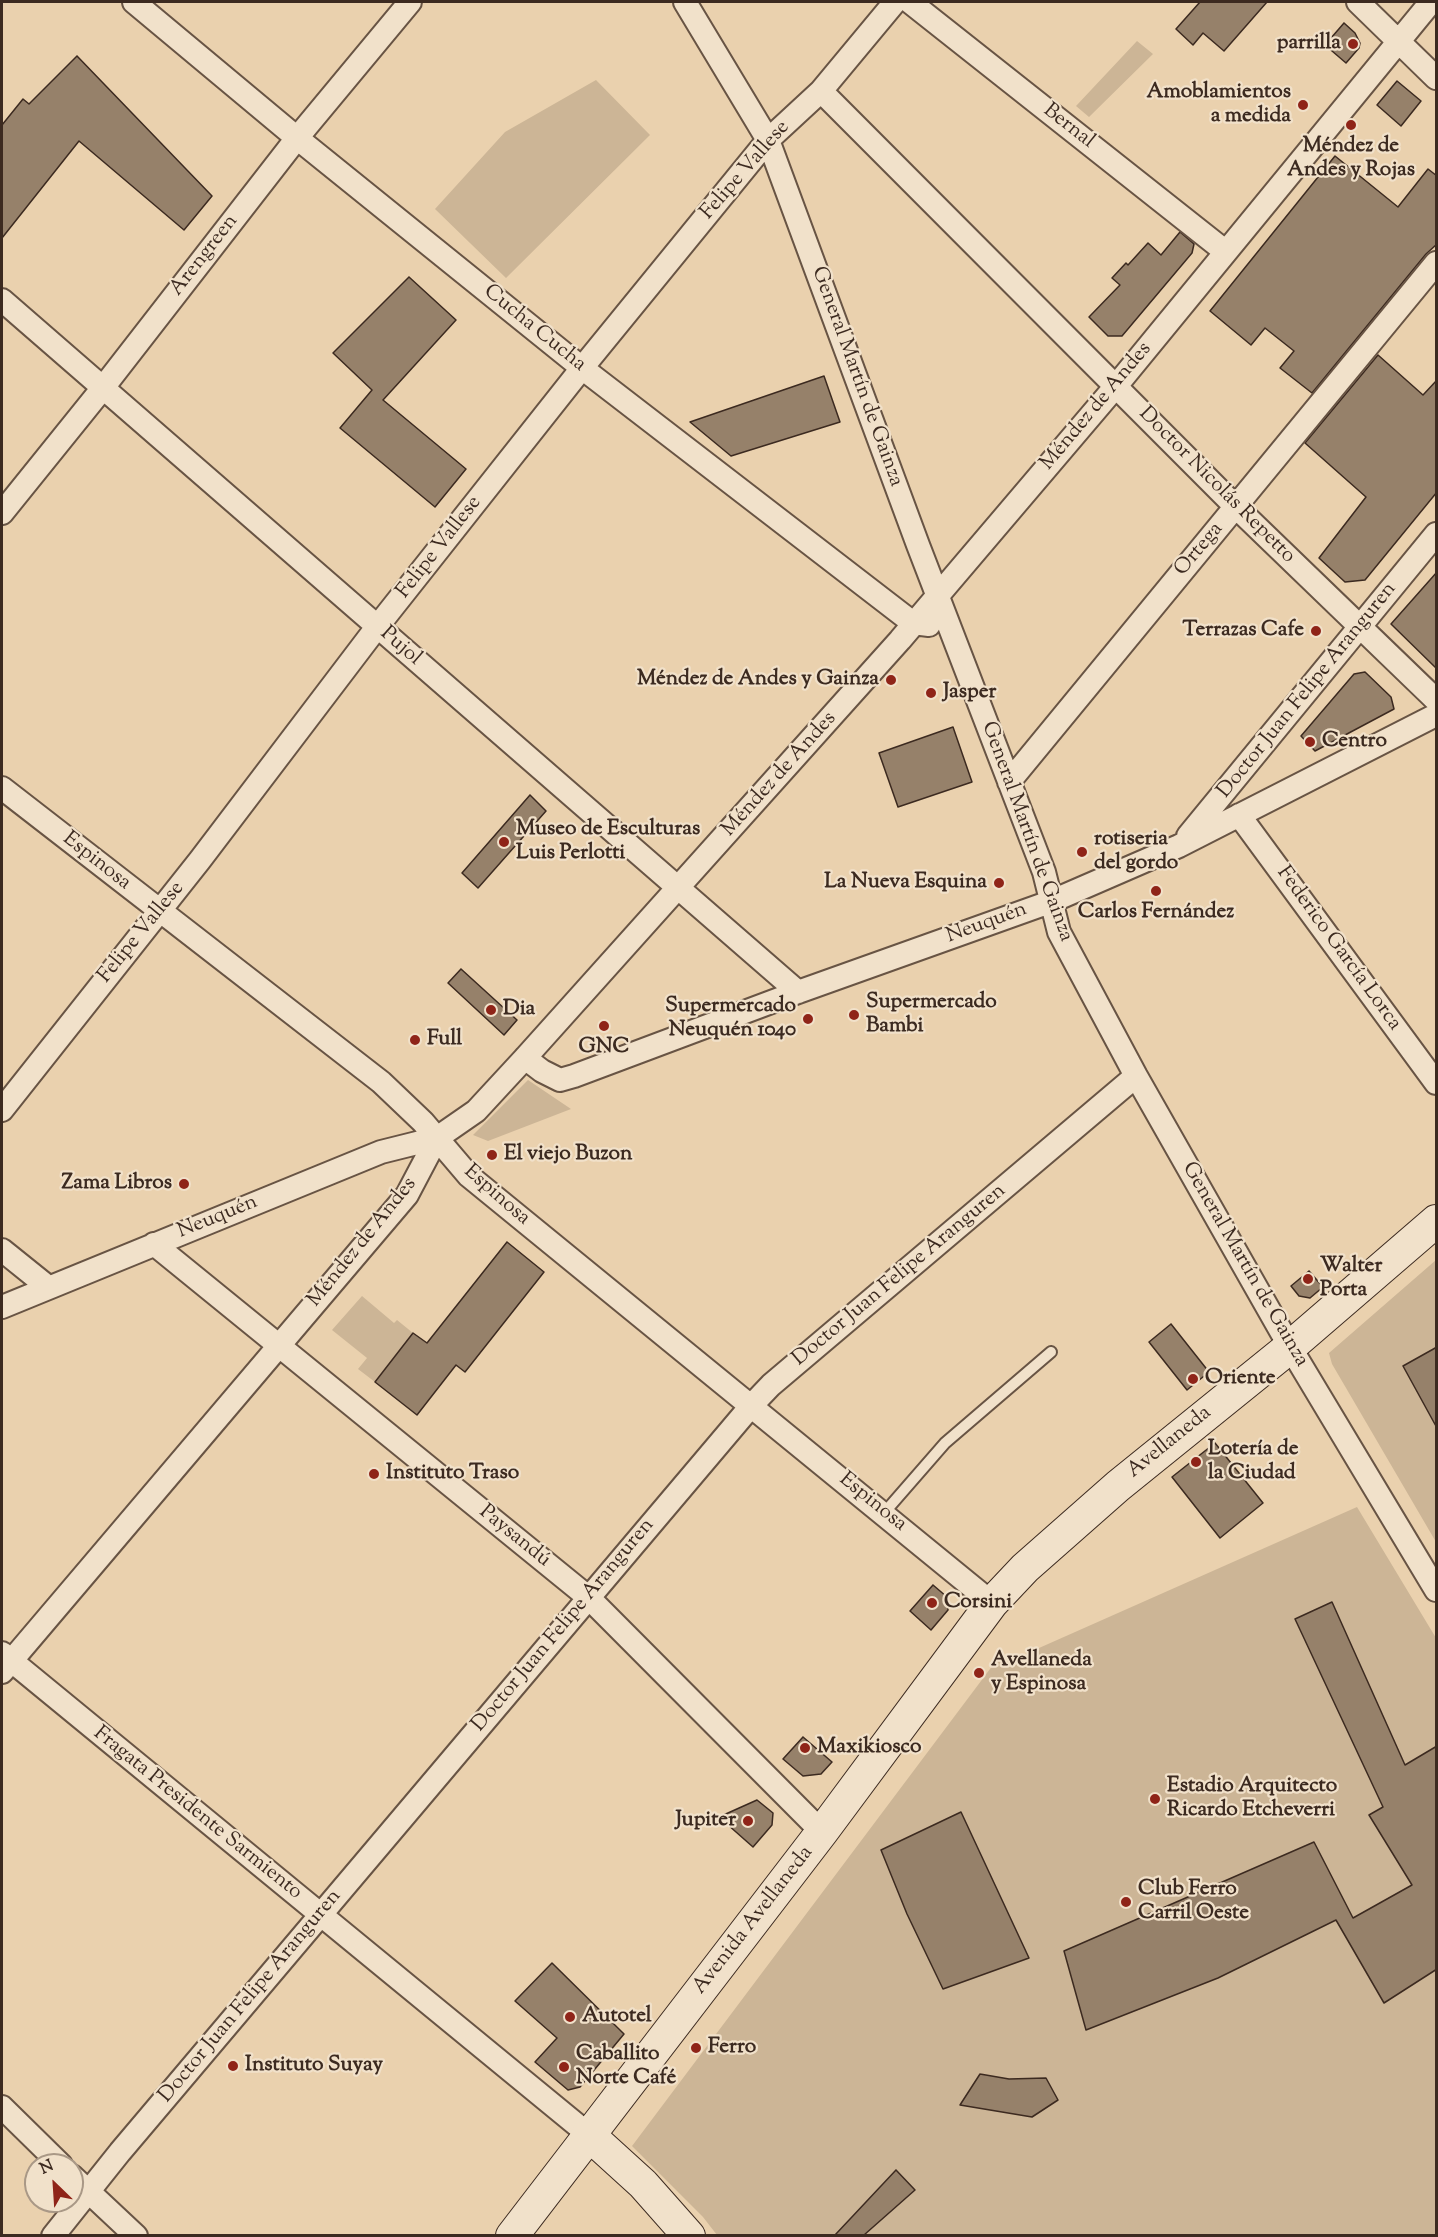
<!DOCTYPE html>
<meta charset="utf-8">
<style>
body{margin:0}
#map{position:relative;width:1438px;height:2237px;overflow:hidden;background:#ead1ae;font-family:"Sorts Mill Goudy",serif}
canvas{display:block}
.frame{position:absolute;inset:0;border:3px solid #3c2a20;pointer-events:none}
.north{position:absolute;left:24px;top:2153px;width:60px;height:60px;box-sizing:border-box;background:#f1e1ca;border:2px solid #a99886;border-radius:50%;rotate:335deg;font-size:16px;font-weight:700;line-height:24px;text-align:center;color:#3c2a20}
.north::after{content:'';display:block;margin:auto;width:21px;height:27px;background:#8f2418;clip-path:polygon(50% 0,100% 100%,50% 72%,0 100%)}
</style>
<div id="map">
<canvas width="1438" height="2237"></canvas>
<div class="frame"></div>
<div class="north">N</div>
</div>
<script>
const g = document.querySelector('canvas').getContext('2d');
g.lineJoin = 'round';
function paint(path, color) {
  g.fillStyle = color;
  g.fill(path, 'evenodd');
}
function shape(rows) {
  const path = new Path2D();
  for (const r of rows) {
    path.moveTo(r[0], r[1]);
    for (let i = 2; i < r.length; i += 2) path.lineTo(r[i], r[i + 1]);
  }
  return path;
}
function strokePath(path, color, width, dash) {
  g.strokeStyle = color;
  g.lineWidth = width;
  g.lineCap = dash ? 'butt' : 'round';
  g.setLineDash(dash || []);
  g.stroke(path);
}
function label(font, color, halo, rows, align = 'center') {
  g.font = font + ' "Sorts Mill Goudy",serif';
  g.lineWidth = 4.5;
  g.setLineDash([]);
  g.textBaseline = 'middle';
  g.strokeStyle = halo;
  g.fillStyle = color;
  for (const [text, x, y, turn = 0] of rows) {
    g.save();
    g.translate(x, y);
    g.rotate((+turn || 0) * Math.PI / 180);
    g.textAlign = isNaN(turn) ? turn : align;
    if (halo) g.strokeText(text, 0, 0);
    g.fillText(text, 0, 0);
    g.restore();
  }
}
paint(shape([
 [1137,41,1153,54,1089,117,1076,106],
 [596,80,650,135,506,278,435,209,505,132],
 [528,1080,571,1109,488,1141,473,1135],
 [1436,1260,1436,1542,1332,1364,1329,1353],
 [362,1296,394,1323,397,1320,413,1333,375,1382,358,1369,367,1358,332,1330],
 [1357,1507,1436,1638,1436,2235,717,2235,703,2217,632,2146,999,1657,1021,1656]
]), '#ccb596');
const building = shape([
 [1200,2,1267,2,1224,51,1203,33,1193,45,1176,29,1200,2],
 [1344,23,1355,33,1360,43,1359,48,1346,63,1325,45,1344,23],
 [77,56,212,196,184,230,79,141,2,238,2,125,23,99,29,104,77,56],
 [1397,81,1421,101,1401,126,1377,105,1397,81],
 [1335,156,1398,207,1428,169,1437,176,1437,244,1426,254,1312,393,1280,368,1294,351,1265,328,1251,345,1210,311,1335,156],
 [1180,232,1194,244,1192,253,1122,336,1108,336,1089,317,1120,285,1112,278,1126,263,1128,265,1148,243,1161,255,1180,232],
 [409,277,456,320,383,400,466,469,435,507,340,428,372,390,333,353,409,277],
 [1378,355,1423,395,1437,380,1437,492,1365,580,1345,582,1319,558,1366,497,1305,443,1378,355],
 [824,376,840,422,731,456,690,422,824,376],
 [1437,572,1437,669,1391,624,1437,572],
 [1365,672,1391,697,1394,709,1315,751,1301,736,1354,674,1365,672],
 [953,727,972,782,898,807,879,753,953,727],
 [530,795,546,811,478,888,462,873,530,795],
 [461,969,517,1020,504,1035,448,983,461,969],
 [507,1242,544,1272,465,1372,456,1365,417,1415,375,1382,413,1333,427,1343,507,1242],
 [1309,1271,1323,1287,1310,1298,1299,1296,1291,1286,1309,1271],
 [1171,1324,1209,1372,1187,1390,1149,1342,1171,1324],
 [1437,1347,1437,1428,1403,1366,1437,1347],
 [1215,1443,1263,1503,1220,1538,1172,1477,1215,1443],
 [933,1585,947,1597,948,1610,931,1630,910,1611,933,1585],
 [1332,1602,1405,1765,1437,1746,1437,1969,1384,2003,1336,1920,1218,1978,1086,2030,1064,1951,1314,1842,1353,1918,1412,1885,1369,1815,1383,1807,1295,1619,1332,1602],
 [803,1737,832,1762,821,1774,803,1776,783,1759,803,1737],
 [757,1800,773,1813,772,1825,753,1847,719,1817,757,1800],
 [961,1812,1029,1958,943,1989,907,1914,881,1850,961,1812],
 [552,1963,624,2034,580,2087,568,2090,535,2062,557,2038,515,2001,552,1963],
 [980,2074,1009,2079,1046,2078,1058,2100,1032,2117,960,2105,980,2074],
 [896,2170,915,2190,864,2235,835,2235,896,2170]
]);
paint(building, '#96816a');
strokePath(building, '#3c2a20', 1.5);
const lane = shape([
 [884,1513,945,1443,1051,1352]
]);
const street = shape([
 [134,2,297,138,582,368,913,623,929,625],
 [685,2,768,140,918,545,1044,872,1059,932,1136,1076,1290,1347,1436,1590],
 [910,2,1226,252],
 [1358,2,1436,78],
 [821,91,1236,507,1436,700],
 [2,300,798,992],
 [2,513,102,389,297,138,410,2],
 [1009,782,1436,263],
 [2,788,381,1082,423,1122,469,1176,992,1603],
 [1239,815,1436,1083],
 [1188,836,1436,534],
 [525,1058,542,1071,560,1080,574,1076,798,992,1050,902,1179,846,1436,715],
 [2,1110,200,860,377,627,582,368,768,140,821,91,895,2],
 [154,1244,588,1597,822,1832],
 [2,1250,48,1287],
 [2,1307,381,1152,437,1138],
 [2,1653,588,2134],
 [2,1672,407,1195,437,1138,476,1111,525,1058,900,640,1116,386,1431,2],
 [2,2107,61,2165],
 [72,2176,136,2236],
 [53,2236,120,2152,751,1406,771,1385,1136,1076]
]);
const secondary = shape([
 [588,2134,643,2184,689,2236],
 [512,2236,822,1832,992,1603,1025,1568,1118,1486,1290,1347,1436,1221]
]);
strokePath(lane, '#685444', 14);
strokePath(street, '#685444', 26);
strokePath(secondary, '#3c2a20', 34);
strokePath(lane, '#f1e1ca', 10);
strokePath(street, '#f1e1ca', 22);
strokePath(secondary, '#f1e1ca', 32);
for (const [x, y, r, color] of [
 [1353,44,6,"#8f2418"],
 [1303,105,6,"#8f2418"],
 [1351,125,6,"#8f2418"],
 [1316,631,6,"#8f2418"],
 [891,680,6,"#8f2418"],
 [931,693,6,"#8f2418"],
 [1310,742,6,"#8f2418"],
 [504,842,6,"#8f2418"],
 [1082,852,6,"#8f2418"],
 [999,883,6,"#8f2418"],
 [1156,891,6,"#8f2418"],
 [491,1010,6,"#8f2418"],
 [854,1015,6,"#8f2418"],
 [808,1019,6,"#8f2418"],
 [604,1026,6,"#8f2418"],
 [415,1040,6,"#8f2418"],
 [492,1155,6,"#8f2418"],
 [184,1184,6,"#8f2418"],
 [1308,1279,6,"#8f2418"],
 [1193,1379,6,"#8f2418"],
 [1196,1462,6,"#8f2418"],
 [374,1474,6,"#8f2418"],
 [932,1603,6,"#8f2418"],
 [979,1673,6,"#8f2418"],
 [805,1748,6,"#8f2418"],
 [1155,1799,6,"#8f2418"],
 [748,1821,6,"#8f2418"],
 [1126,1902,6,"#8f2418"],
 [570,2017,6,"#8f2418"],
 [696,2048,6,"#8f2418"],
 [233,2066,6,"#8f2418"],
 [564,2067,6,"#8f2418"]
]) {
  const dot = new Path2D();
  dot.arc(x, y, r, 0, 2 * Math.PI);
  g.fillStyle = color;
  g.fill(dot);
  strokePath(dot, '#f1e1ca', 2);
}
label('bold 21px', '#3c2a20', '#f1e1ca', [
 ["parrilla",1341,44,"right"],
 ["Amoblamientos",1291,93,"right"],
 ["a medida",1291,117,"right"],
 ["Méndez de",1351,147,"center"],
 ["Andes y Rojas",1351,171,"center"],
 ["Terrazas Cafe",1304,631,"right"],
 ["Méndez de Andes y Gainza",879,680,"right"],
 ["Jasper",943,693],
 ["Centro",1322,742],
 ["Museo de Esculturas",516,830],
 ["Luis Perlotti",516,854],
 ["rotiseria",1094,840],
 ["del gordo",1094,864],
 ["La Nueva Esquina",987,883,"right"],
 ["Carlos Fernández",1156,913,"center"],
 ["Supermercado",866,1003],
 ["Bambi",866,1027],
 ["Supermercado",796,1007,"right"],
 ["Neuquén 1040",796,1031,"right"],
 ["Dia",503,1010],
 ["Full",427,1040],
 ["GNC",604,1048,"center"],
 ["El viejo Buzon",504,1155],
 ["Zama Libros",172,1184,"right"],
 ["Walter",1320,1267],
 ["Porta",1320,1291],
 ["Oriente",1205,1379],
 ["Lotería de",1208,1450],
 ["la Ciudad",1208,1474],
 ["Instituto Traso",386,1474],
 ["Corsini",944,1603],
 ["Avellaneda",991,1661],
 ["y Espinosa",991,1685],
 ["Maxikiosco",817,1748],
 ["Estadio Arquitecto",1167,1787],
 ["Ricardo Etcheverri",1167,1811],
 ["Jupiter",736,1821,"right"],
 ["Club Ferro",1138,1890],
 ["Carril Oeste",1138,1914],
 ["Autotel",582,2017],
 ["Ferro",708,2048],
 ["Caballito",576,2055],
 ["Norte Café",576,2079],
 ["Instituto Suyay",245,2066]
], 'left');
label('21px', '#3c2a20', '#f1e1ca', [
 ["Bernal",1068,127,38],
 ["Felipe Vallese",746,171,-49],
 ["Arengreen",205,256,-52],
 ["Cucha Cucha",534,329,39],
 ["General Martín de Gainza",856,377,70],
 ["Méndez de Andes",1097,407,-50],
 ["Doctor Nicolás Repetto",1216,486,45],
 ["Felipe Vallese",440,548,-52],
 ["Ortega",1200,550,-50],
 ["Pujol",400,647,41],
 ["Doctor Juan Felipe Aranguren",1308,691,-51],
 ["Méndez de Andes",780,775,-48],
 ["General Martín de Gainza",1026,832,70],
 ["Espinosa",96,862,38],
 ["Neuquén",987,924,-20],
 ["Felipe Vallese",142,933,-51],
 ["Federico García Lorca",1338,949,54],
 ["Espinosa",496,1196,41],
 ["Neuquén",218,1218,-22],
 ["Méndez de Andes",363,1243,-51],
 ["General Martín de Gainza",1244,1265,60],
 ["Doctor Juan Felipe Aranguren",900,1276,-40],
 ["Avellaneda",1170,1443,-39],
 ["Espinosa",872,1503,39],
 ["Paysandú",514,1537,39],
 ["Doctor Juan Felipe Aranguren",564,1626,-50],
 ["Fragata Presidente Sarmiento",197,1814,39],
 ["Avenida Avellaneda",754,1921,-52],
 ["Doctor Juan Felipe Aranguren",251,1997,-50]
]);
</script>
